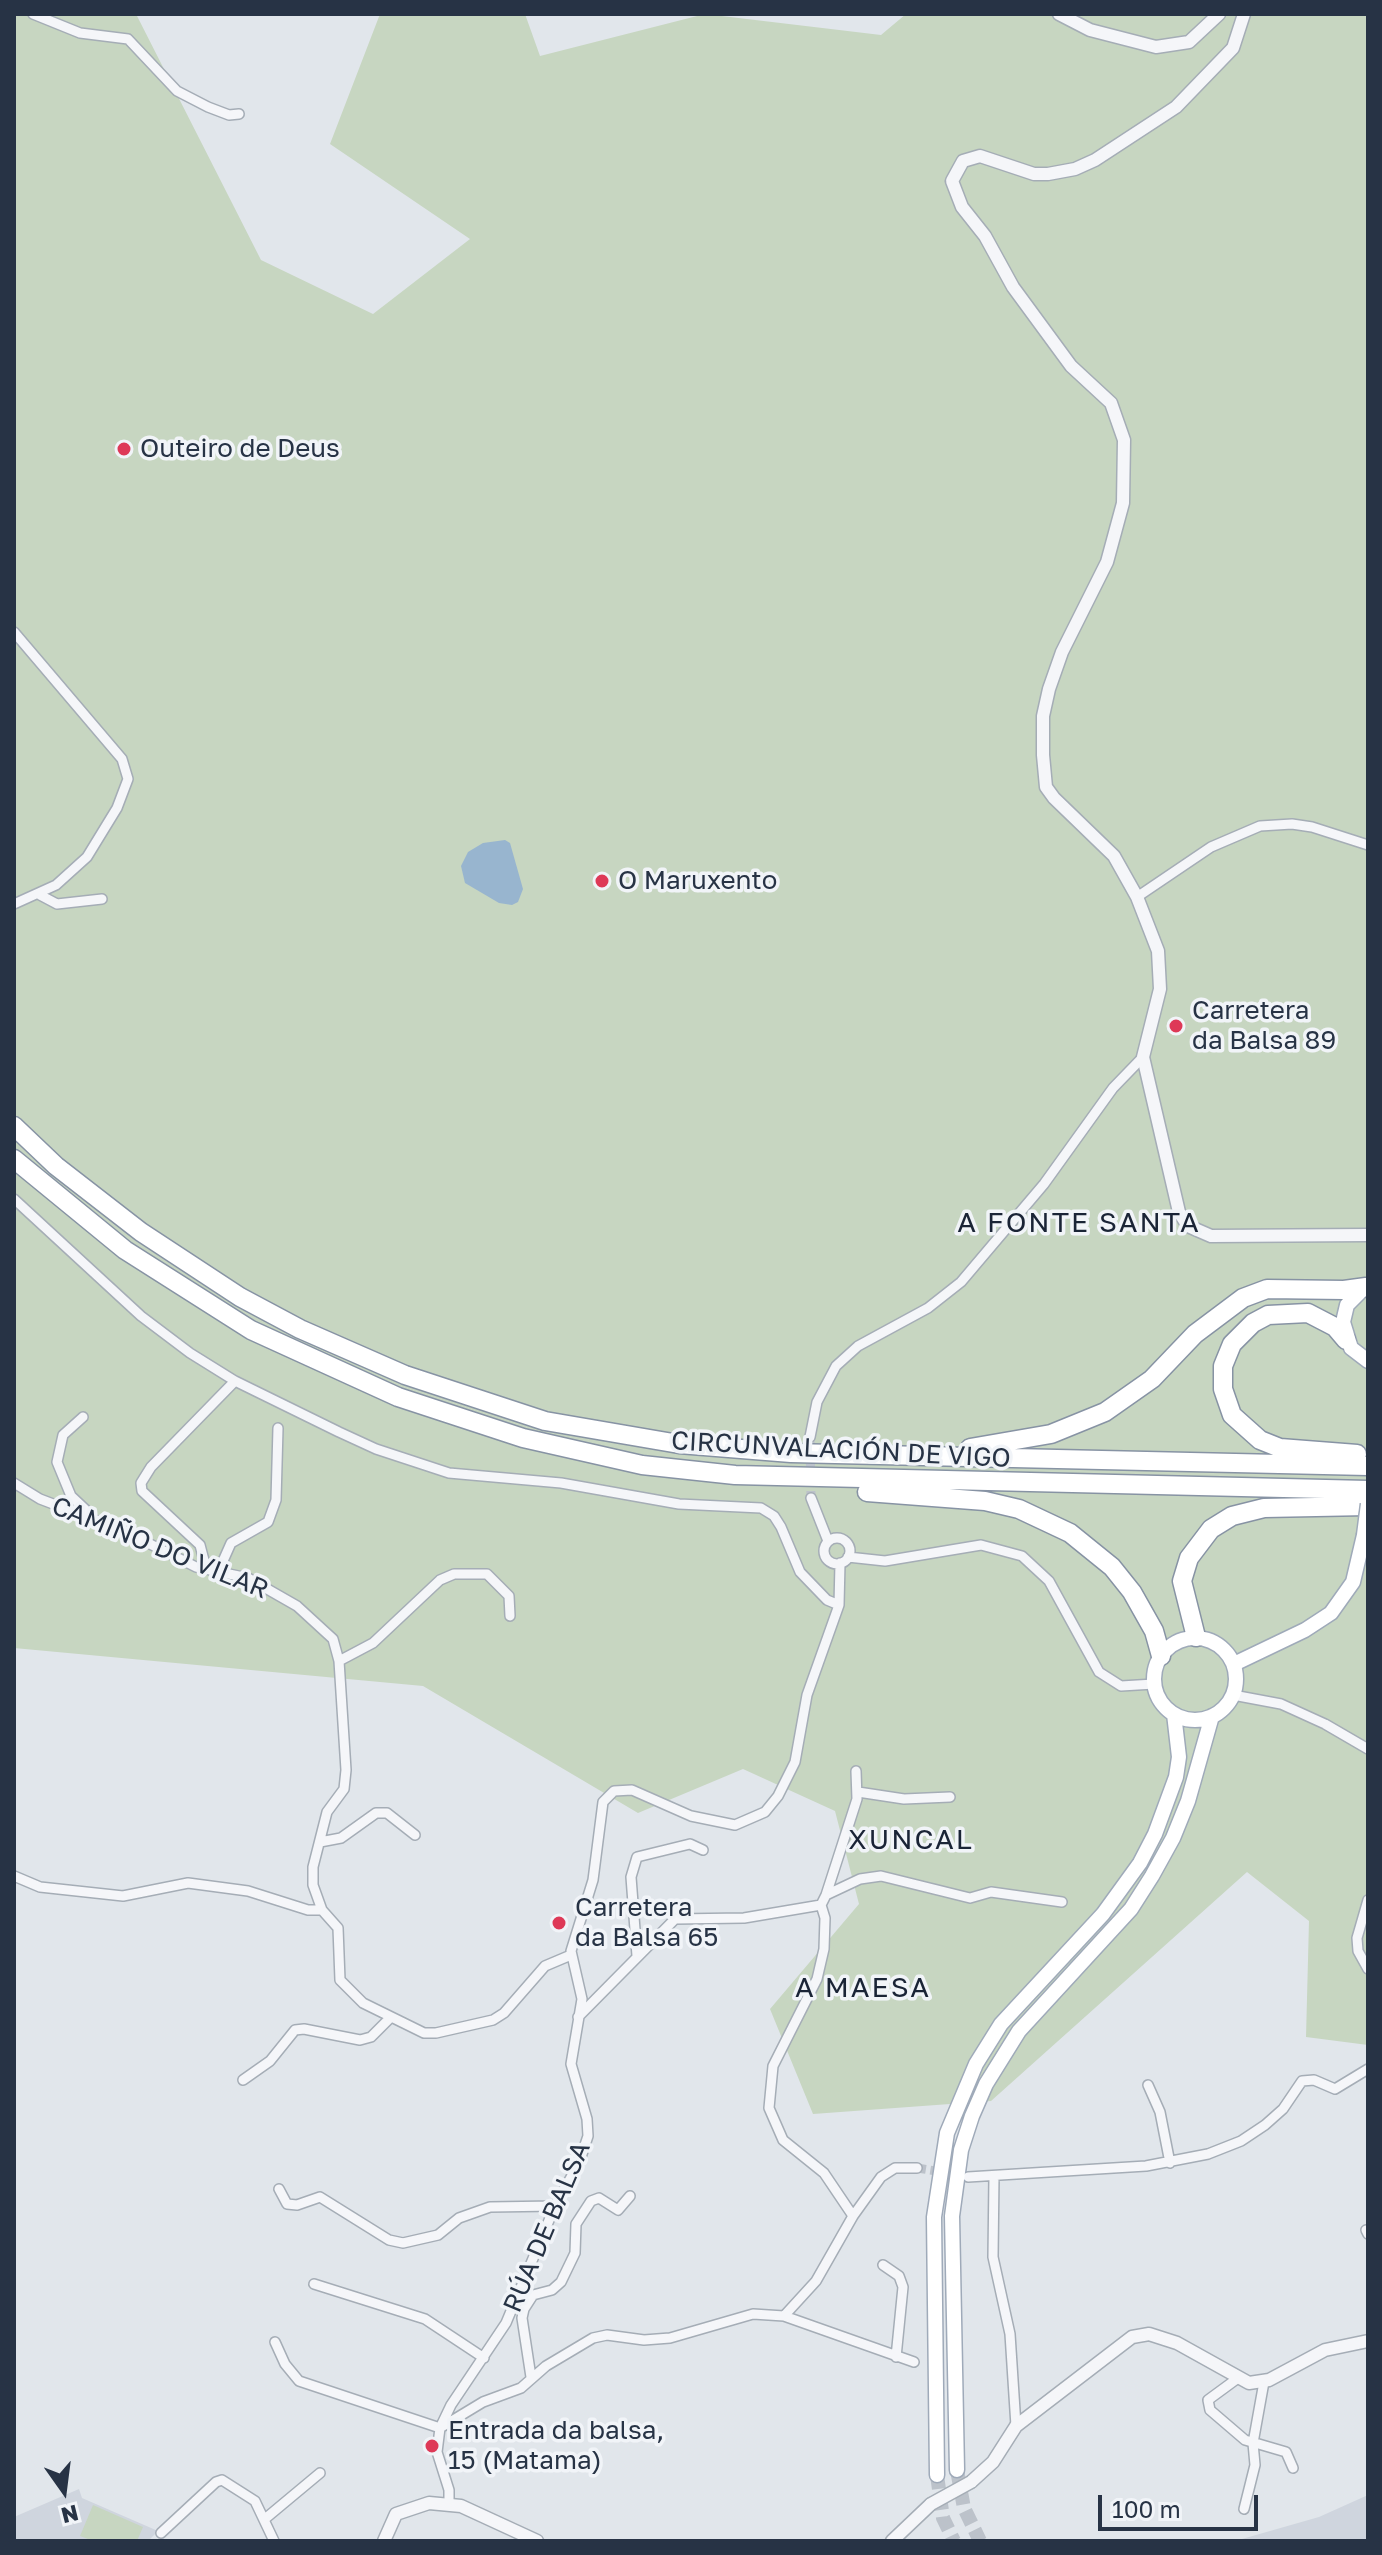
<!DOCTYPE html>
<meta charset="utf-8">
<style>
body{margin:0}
#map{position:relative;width:1382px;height:2555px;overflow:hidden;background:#e1e6eb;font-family:"Golos Text",sans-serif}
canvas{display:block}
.frame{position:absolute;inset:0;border:16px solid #273345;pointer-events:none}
.north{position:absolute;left:24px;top:2451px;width:80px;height:80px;-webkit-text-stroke:6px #f1f4f8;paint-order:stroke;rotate:166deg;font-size:22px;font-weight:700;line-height:32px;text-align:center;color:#273345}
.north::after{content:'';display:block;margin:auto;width:28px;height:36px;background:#273345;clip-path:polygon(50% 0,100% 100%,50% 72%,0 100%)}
.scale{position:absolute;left:1098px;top:2495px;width:160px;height:36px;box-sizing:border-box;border:4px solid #273345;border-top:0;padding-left:10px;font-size:24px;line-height:28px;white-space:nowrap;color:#273345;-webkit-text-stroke:6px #f1f4f8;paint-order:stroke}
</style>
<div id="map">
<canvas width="1382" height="2555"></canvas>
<div class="frame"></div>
<div class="north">N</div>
<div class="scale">100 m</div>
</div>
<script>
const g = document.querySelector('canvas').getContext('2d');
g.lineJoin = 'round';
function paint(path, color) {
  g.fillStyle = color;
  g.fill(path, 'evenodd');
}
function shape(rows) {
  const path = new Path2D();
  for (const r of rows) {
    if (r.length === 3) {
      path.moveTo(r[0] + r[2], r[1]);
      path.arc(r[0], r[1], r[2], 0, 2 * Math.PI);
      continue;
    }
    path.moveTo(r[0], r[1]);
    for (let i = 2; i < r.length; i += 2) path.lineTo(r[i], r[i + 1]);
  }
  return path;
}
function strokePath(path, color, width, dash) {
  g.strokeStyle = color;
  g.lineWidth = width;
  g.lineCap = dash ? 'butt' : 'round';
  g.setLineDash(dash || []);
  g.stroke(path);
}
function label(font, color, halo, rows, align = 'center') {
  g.font = font + ' "Golos Text",sans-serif';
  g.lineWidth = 7;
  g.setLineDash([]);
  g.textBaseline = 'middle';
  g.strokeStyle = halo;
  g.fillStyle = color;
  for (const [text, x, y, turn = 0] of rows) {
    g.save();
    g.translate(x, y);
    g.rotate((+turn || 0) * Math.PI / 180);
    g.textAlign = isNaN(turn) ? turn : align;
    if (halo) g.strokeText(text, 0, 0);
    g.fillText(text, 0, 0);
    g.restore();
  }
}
paint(shape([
 [79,2489,82,2498,158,2531,148,2541,14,2541,14,2517],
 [1368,2495,1368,2541,1235,2541,1319,2517]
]), '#cfd5de');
paint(shape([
 [14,14,136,14,261,260,373,314,470,239,330,144,380,14,525,14,540,56,705,14,881,35,906,14,1368,14,1368,2045,1306,2037,1309,1921,1247,1872,991,2101,813,2114,770,2009,859,1904,835,1811,743,1769,638,1813,423,1686,14,1648],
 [93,2505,143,2527,137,2541,93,2541,80,2536]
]), '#c7d6c1');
paint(shape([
 [505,840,510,843,523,889,518,902,512,905,499,903,465,883,461,866,468,852,483,843]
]), '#98b5cf');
strokePath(shape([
 [810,1437,811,1498],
 [917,2168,961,2175]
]), '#bcc2ca', 9, [9, 4.5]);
strokePath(shape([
 [957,2470,964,2508,980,2541],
 [937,2475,943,2518,954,2541]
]), '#bcc2ca', 14, [14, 7]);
const minor = shape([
 [33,14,80,33,128,39,177,91,208,107,229,115,239,114],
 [14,632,122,759,128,779,117,808,87,857,56,885,14,904],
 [40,895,57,904,102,899],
 [1137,897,1211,847,1260,826,1292,824,1312,827,1368,845],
 [14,1199,141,1316,190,1353,235,1381,339,1432,376,1449,449,1473,561,1483,679,1504,761,1508,774,1516,781,1527,800,1572,827,1600,839,1605],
 [83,1417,63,1435,57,1462,71,1496,87,1511,85,1519],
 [810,1437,817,1402,836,1366,858,1346,928,1308,961,1282,1044,1184,1113,1088,1143,1057],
 [14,1483,40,1499,124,1531,196,1567,248,1578,297,1606,333,1639,339,1661,346,1770,344,1789,327,1812,313,1867,313,1885,322,1910,338,1928,340,1980,363,2003,424,2033,436,2033,493,2020,504,2013,545,1966,571,1955],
 [811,1498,828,1541],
 [837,1551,13],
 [848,1557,885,1561,981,1545,1022,1556,1049,1581,1099,1672,1121,1686,1154,1684],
 [206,1568,200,1545,142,1491,141,1483,151,1467,235,1381],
 [219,1570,231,1543,268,1522,276,1500,278,1428],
 [339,1661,373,1643,440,1580,454,1574,487,1574,509,1596,510,1616],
 [1233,1695,1281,1704,1325,1724,1368,1749],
 [858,1792,904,1799,950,1797],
 [320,1842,341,1838,376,1813,387,1813,415,1835],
 [14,1876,40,1887,123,1896,188,1883,248,1891,308,1910,322,1910],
 [826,1895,857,1799,856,1771],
 [1368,1900,1357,1938,1358,1951,1368,1969],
 [637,1956,631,1877,637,1857,690,1844,703,1850],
 [578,2017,675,1919,744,1918,821,1905],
 [243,2080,270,2061,295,2030,304,2029,360,2040,371,2037,390,2018],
 [1148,2085,1160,2112,1170,2163],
 [994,2176,993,2257,1010,2334,1016,2426],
 [968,2177,1146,2166,1208,2154,1241,2141,1265,2125,1283,2109,1302,2081,1314,2080,1335,2089,1368,2069],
 [279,2189,287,2204,297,2205,320,2197,389,2240,403,2243,438,2235,459,2218,490,2207,555,2206],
 [853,2216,824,2173,783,2140,769,2108,773,2066,817,1979,824,1949,825,1918,821,1905,826,1895,860,1879,881,1876,970,1898,991,1892,1062,1902],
 [1366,2230,1368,2234],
 [883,2265,899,2276,903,2287,896,2357],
 [314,2284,425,2319,484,2358],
 [784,2316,816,2281,853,2216,881,2177,895,2168,917,2168],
 [275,2342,285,2364,299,2381,440,2428],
 [531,2377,522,2318,524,2309,533,2295,552,2290,561,2282,575,2253,576,2224,591,2201,599,2198,618,2210,630,2196],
 [1238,2378,1208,2400,1210,2410,1245,2440,1286,2452,1293,2468],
 [440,2428,483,2402,521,2388,546,2366,593,2338,607,2335,644,2340,670,2338,753,2314,784,2316,914,2362],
 [449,2503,449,2490,437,2452,440,2428,451,2405,506,2323,555,2206,579,2163,588,2136,587,2119,571,2064,582,1999,571,1951,593,1880,603,1802,614,1791,632,1790,691,1816,735,1825,765,1812,778,1796,795,1762,807,1695,839,1605,840,1563],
 [1244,2509,1255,2465,1253,2443,1264,2382],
 [266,2518,320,2473],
 [161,2533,216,2482,222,2480,255,2501,274,2541]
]);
const tertiary = shape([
 [1059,14,1090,30,1156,47,1189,42,1219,14],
 [1244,14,1233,48,1176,107,1095,160,1075,169,1048,174,1034,174,980,156,963,161,952,181,962,207,985,236,1013,287,1071,366,1111,403,1124,440,1123,503,1107,562,1062,652,1049,689,1043,716,1043,755,1046,787,1054,798,1114,856,1137,897,1158,951,1160,989,1143,1057,1179,1212,1188,1226,1211,1236,1368,1235],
 [971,2482,993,2462,1016,2426,1132,2337,1149,2334,1177,2343,1249,2383,1269,2380,1325,2350,1368,2341],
 [384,2541,396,2514,429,2503,461,2506,537,2541],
 [892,2541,931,2504]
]);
const primary = shape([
 [1364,1288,1347,1305,1343,1322,1351,1348,1368,1361],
 [1195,1679,41],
 [1234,1664,1305,1630,1331,1613,1353,1582,1364,1535],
 [957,2470,952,2216,961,2150,972,2116,986,2084,1019,2031,1131,1909,1152,1876,1173,1838,1188,1801,1212,1716],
 [937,2475,934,2217,947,2133,976,2064,1001,2024,1103,1914,1140,1863,1155,1834,1176,1777,1179,1757,1174,1714]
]);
const motorway = shape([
 [14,1126,56,1166,141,1232,240,1297,300,1329,405,1375,545,1421,679,1444,791,1453,1368,1466],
 [14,1159,125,1250,251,1330,398,1397,523,1438,642,1465,735,1475,1368,1490],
 [1346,1340,1335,1327,1308,1313,1268,1315,1253,1323,1232,1344,1223,1366,1223,1389,1232,1415,1260,1440,1280,1448,1357,1454],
 [970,1448,1051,1434,1105,1412,1152,1379,1195,1334,1243,1298,1267,1289,1344,1290,1366,1287],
 [867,1492,985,1501,1019,1509,1070,1533,1112,1567,1132,1592,1154,1631,1161,1656],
 [1196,1637,1182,1581,1189,1558,1211,1529,1232,1516,1264,1508,1368,1506]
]);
strokePath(minor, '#a5adb6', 12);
strokePath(tertiary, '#a5adb6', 15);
strokePath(primary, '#9faab9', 17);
strokePath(motorway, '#8793a4', 21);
strokePath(minor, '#f5f6f9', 9);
strokePath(tertiary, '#f5f6f9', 12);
strokePath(primary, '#fff', 14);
strokePath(motorway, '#fff', 18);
const tertiaryBridge = shape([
 [931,2504,971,2482]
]);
const primaryBridge = shape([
 [1364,1535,1368,1504]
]);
strokePath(tertiaryBridge, '#a5adb6', 15, []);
strokePath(primaryBridge, '#9faab9', 17, []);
strokePath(tertiaryBridge, '#f5f6f9', 12);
strokePath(primaryBridge, '#fff', 14);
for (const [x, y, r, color] of [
 [124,449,8,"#de3957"],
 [602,881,8,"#de3957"],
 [1176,1026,8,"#de3957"],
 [559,1923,8,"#de3957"],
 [432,2446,8,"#de3957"]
]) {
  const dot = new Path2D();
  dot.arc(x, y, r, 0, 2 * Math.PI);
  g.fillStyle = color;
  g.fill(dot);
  strokePath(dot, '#f1f4f8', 3);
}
label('26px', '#273345', '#f1f4f8', [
 ["Outeiro de Deus",140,449],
 ["O Maruxento",618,881],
 ["Carretera",1192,1011],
 ["da Balsa 89",1192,1041],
 ["Carretera",575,1908],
 ["da Balsa 65",575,1938],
 ["Entrada da balsa,",448,2431],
 ["15 (Matama)",448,2461]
], 'left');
label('26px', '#273345', '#f1f4f8', [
 ["CIRCUNVALACIÓN DE VIGO",841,1450,3],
 ["CAMIÑO DO VILAR",160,1548,22],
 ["RÚA DE BALSA",547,2227,-67]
]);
g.letterSpacing = '2px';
label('28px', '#1a2436', '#f1f4f8', [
 ["A FONTE SANTA",1079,1223],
 ["XUNCAL",911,1840],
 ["A MAESA",863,1988]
]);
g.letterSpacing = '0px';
</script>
